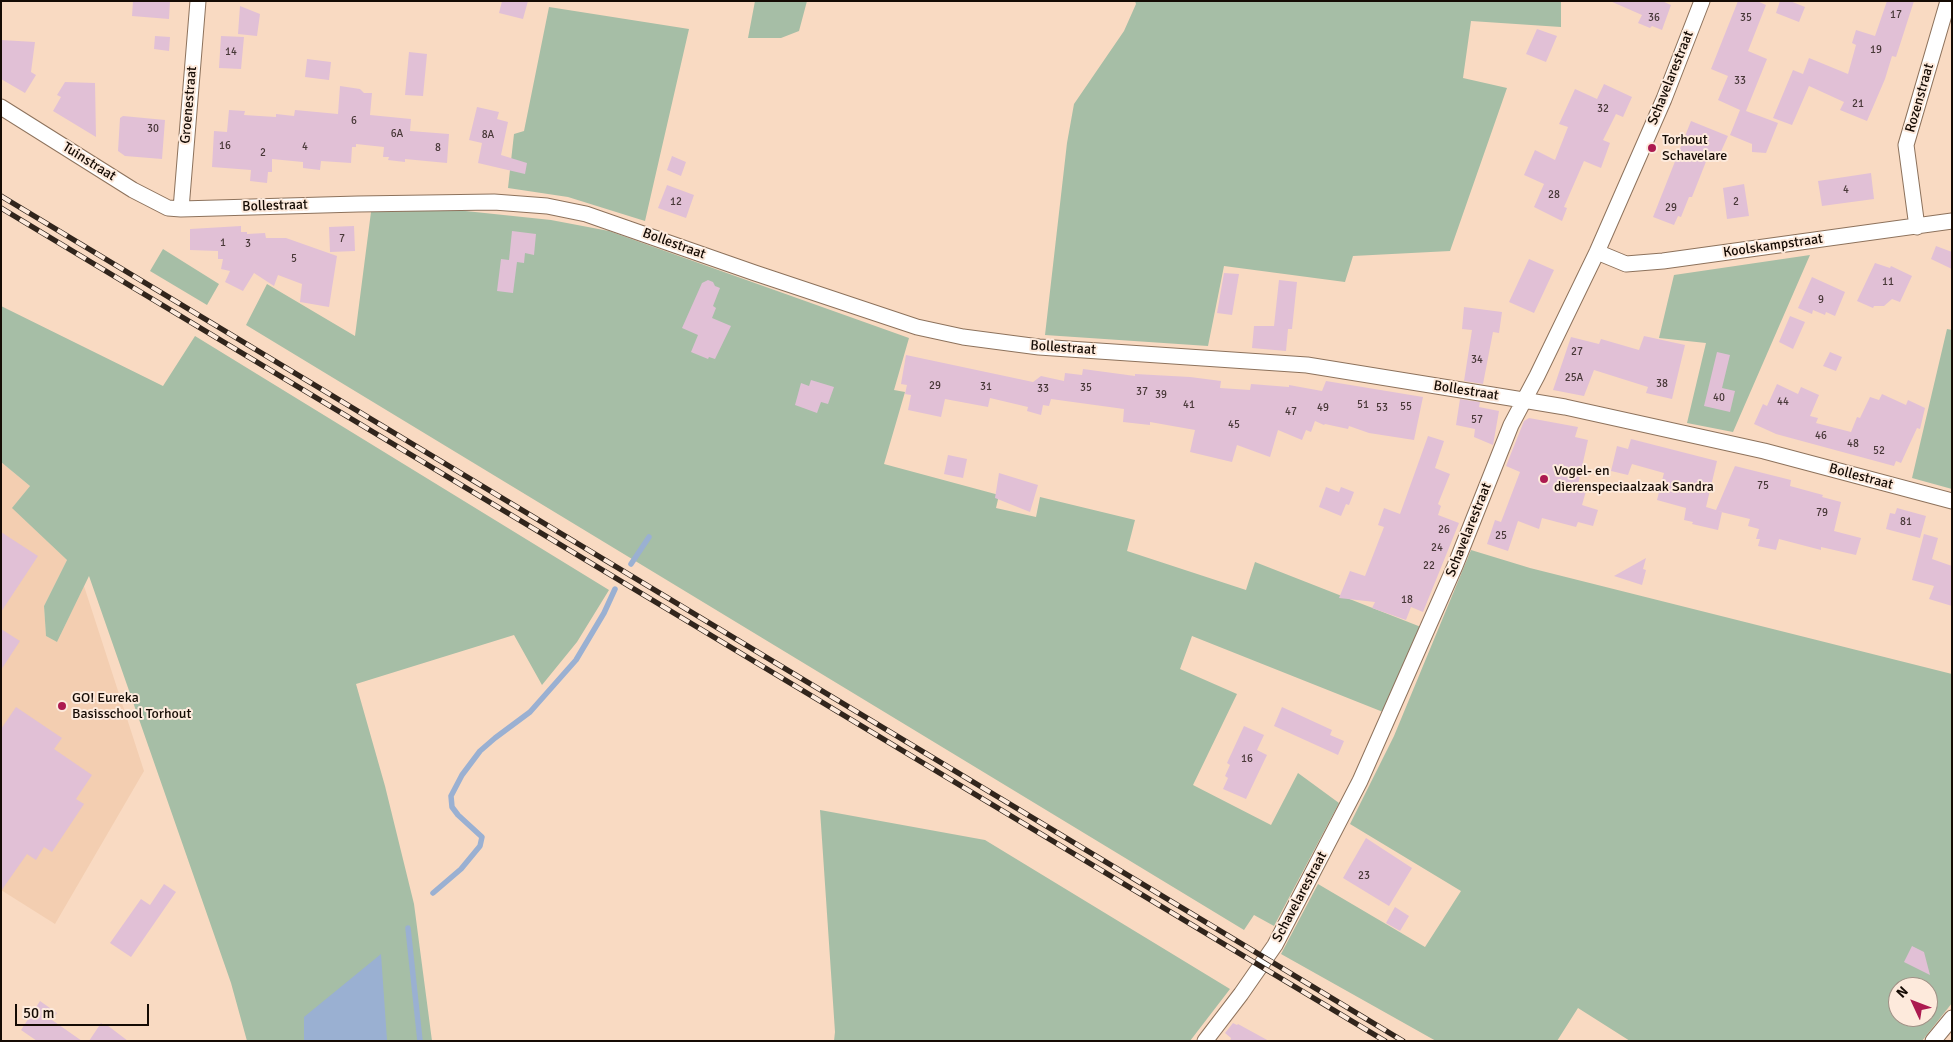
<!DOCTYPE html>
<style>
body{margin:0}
#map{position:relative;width:1953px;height:1042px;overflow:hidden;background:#f9dac2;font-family:Signika,sans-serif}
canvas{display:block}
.frame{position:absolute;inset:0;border:2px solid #150b04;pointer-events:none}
.north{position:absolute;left:1888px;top:977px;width:50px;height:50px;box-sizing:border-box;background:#fdeadc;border:1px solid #a09186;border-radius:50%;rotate:313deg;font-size:14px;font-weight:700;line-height:20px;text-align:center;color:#150b04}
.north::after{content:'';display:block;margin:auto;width:18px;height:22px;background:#ac1a50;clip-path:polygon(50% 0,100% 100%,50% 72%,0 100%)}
.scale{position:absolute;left:15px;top:1004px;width:134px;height:22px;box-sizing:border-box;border:2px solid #150b04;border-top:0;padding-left:6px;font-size:15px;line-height:18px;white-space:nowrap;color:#150b04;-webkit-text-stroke:4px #fdeadc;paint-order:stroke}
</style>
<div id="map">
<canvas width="1953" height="1042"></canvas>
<div class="frame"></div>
<div class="north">N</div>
<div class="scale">50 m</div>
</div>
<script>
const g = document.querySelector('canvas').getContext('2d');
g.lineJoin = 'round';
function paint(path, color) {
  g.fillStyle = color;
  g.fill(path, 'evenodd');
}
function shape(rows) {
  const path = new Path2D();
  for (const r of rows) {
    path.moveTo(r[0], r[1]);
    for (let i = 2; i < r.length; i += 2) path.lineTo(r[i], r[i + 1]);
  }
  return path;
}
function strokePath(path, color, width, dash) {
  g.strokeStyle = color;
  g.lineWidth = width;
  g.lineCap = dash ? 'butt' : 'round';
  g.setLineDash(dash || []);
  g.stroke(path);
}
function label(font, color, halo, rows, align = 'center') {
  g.font = font + ' Signika,sans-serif';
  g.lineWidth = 4;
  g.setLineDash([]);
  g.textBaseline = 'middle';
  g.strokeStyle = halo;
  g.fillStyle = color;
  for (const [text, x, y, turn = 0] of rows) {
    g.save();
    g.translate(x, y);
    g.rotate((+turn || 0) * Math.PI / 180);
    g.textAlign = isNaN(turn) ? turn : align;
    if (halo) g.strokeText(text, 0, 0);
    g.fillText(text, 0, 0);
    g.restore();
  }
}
paint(shape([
 [1,462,30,486,13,508,67,560,44,606,46,636,57,642,84,586,144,771,55,924,1,890]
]), '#f3ceb1');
paint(shape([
 [755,1,807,1,799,31,781,38,748,38],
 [1135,1,1561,1,1561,27,1471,21,1463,78,1507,88,1450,251,1353,256,1345,282,1224,266,1208,346,1045,335,1067,143,1074,104,1124,31,1136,4],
 [549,7,689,29,645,221,568,197,508,188,514,134,524,131],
 [456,210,551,220,609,231,909,338,894,390,905,392,884,464,999,495,996,508,1036,517,1040,497,1135,520,1127,551,1246,590,1255,562,1421,627,1383,712,1192,636,1180,669,1237,694,1193,785,1271,825,1298,773,1339,803,1274,926,1254,915,1244,930,246,325,267,284,355,336,371,212],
 [163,249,219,284,207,305,150,271],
 [1810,255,1733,432,1687,423,1706,343,1659,338,1674,275],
 [1,306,163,386,195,336,609,590,577,642,542,685,514,635,356,684,385,786,414,904,432,1041,247,1041,231,983,89,576,57,642,46,636,44,606,67,560,12,508,30,486,1,462],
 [1947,329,1952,330,1952,489,1912,478],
 [1471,550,1530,568,1952,674,1952,1003,1922,1041,1630,1041,1578,1008,1557,1041,1436,1041,1281,954,1318,884,1425,947,1461,891,1350,824,1394,736],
 [1898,987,1928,987,1928,1017,1898,1017],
 [820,810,985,840,1230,989,1190,1041,834,1041,835,1032]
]), '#a6bea6');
paint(shape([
 [381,954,387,1040,304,1041,304,1017]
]), '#9ab0d2');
strokePath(shape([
 [631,564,649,537],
 [433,893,461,869,480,846,482,837,458,815,452,807,451,796,462,775,480,751,495,738,530,712,576,660,604,613,615,589],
 [408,928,420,1041]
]), '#9ab0d2', 5.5);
paint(shape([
 [133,1,170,1,169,19,132,16],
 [502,1,528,1,523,19,499,13],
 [1610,1,1662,1,1671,5,1662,30,1652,26,1650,28,1638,23,1642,15],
 [1738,1,1757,1,1766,5,1748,51,1767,59,1746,111,1778,123,1766,153,1752,152,1752,144,1730,135,1740,110,1718,100,1728,76,1711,69],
 [1780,1,1790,1,1805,7,1799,22,1776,13],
 [1887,1,1914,1,1896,57,1892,56,1885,79,1867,121,1840,110,1844,102,1809,86,1792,125,1773,118,1793,70,1803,74,1809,58,1848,74,1856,45,1852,43,1856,30,1875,36],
 [240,6,260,14,257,36,238,34],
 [1537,29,1557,36,1546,62,1526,54],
 [155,36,170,37,169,51,154,49],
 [221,36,244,37,241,69,219,68],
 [1,40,35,42,31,72,36,75,25,93,1,79],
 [409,52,427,54,423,96,405,95],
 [307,59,331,62,329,80,305,77],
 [65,82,95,83,96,137,53,111,61,97,57,95],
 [1604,84,1632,97,1623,117,1616,114,1603,140,1610,143,1601,168,1584,161,1564,207,1567,208,1562,221,1534,207,1544,184,1524,175,1535,150,1555,160,1568,127,1559,124,1575,89,1597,99],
 [340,86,360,89,364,93,372,93,370,115,411,119,410,131,449,134,447,163,405,159,405,162,388,160,389,157,383,157,384,147,356,144,356,147,352,147,351,163,321,161,320,170,303,168,303,162,272,159,272,172,268,172,267,183,250,181,251,170,212,167,214,131,227,132,229,110,245,111,244,115,276,117,276,114,294,116,295,110,338,114],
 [477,107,499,112,497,119,508,122,501,155,527,163,525,174,478,163,482,143,469,140],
 [123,116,165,120,162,159,125,156,118,151,120,118],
 [1691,121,1728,136,1718,158,1709,154,1692,197,1689,197,1681,217,1678,216,1674,225,1653,217],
 [672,156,686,162,681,176,667,170],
 [1871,173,1874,199,1822,206,1818,181],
 [1744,184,1749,216,1727,219,1723,188],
 [667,185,694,195,686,218,658,208],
 [241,226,241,232,247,232,247,234,265,233,266,238,286,238,337,256,329,307,300,302,302,284,278,275,274,286,254,273,243,291,225,282,230,271,221,269,223,259,218,259,218,251,190,250,190,229],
 [354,226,355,251,330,252,329,227],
 [512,231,536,234,534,255,525,253,524,263,517,262,513,293,497,291,501,259,509,260],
 [1936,246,1952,252,1952,269,1931,259],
 [1529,259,1554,270,1534,313,1509,302],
 [1875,263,1890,268,1891,266,1912,276,1900,302,1892,299,1884,306,1874,306,1873,308,1857,301],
 [1224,273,1239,274,1232,315,1217,313],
 [1812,277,1845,292,1835,316,1826,312,1825,315,1813,310,1812,314,1798,308],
 [708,280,713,282,715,286,720,288,713,306,716,308,712,318,731,326,715,359,709,357,708,359,691,352,698,335,682,328,702,283],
 [1279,280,1297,282,1292,329,1288,329,1286,351,1252,348,1254,326,1274,326],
 [1464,307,1502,312,1499,333,1493,332,1483,384,1464,381,1472,330,1462,329],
 [1790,316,1805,322,1793,349,1779,342],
 [1644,336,1685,345,1672,399,1646,393,1648,387,1594,370,1584,396,1553,390,1571,337,1599,344,1601,339,1639,350],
 [1717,352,1730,355,1722,388,1735,391,1730,412,1704,406],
 [1830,352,1842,357,1836,371,1823,366],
 [906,355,1033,382,1041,376,1064,381,1065,373,1082,375,1083,369,1135,376,1135,374,1190,377,1221,381,1220,388,1250,390,1251,384,1289,387,1289,385,1322,391,1326,381,1423,397,1414,440,1369,433,1349,426,1348,429,1325,424,1324,425,1315,421,1311,432,1306,430,1302,440,1278,430,1270,457,1237,445,1232,462,1190,452,1195,430,1150,422,1150,425,1123,422,1124,409,1051,399,1049,406,1043,405,1041,415,1027,411,1028,407,990,398,988,407,945,399,941,417,908,410,911,395,905,394,907,385,901,384],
 [811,380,834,387,828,404,821,402,817,413,795,405,801,383,809,386],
 [1777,384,1798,394,1801,387,1819,395,1810,416,1818,418,1816,423,1851,432,1857,417,1860,418,1870,397,1879,400,1882,394,1906,405,1908,400,1925,408,1920,429,1917,428,1901,463,1896,461,1894,466,1776,434,1754,424,1763,404,1767,406],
 [1460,399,1480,402,1479,407,1499,411,1493,445,1474,437,1475,429,1456,425],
 [1529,418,1578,427,1575,437,1588,440,1577,489,1586,491,1582,505,1598,510,1593,526,1578,522,1576,527,1542,518,1539,529,1518,521,1508,551,1487,544,1495,520,1501,522,1520,472,1506,466,1524,421],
 [1428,436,1444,441,1435,468,1450,474,1438,504,1441,506,1438,515,1459,523,1423,612,1411,607,1406,620,1372,608,1375,602,1339,598,1350,571,1365,576,1384,527,1378,525,1384,508,1400,514],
 [1631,439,1717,461,1706,507,1716,510,1735,466,1791,480,1790,486,1823,495,1822,497,1841,502,1834,531,1861,538,1856,555,1821,547,1821,550,1779,539,1776,550,1758,546,1760,539,1756,539,1759,529,1748,526,1750,519,1717,511,1722,512,1718,530,1692,524,1693,522,1684,520,1686,508,1657,500,1664,473,1632,464,1628,475,1611,471,1617,446,1628,449],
 [948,455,967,459,963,478,944,474],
 [999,473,1038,485,1030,512,995,498],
 [1326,487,1339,492,1341,487,1354,492,1349,505,1346,504,1341,516,1319,507],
 [1897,508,1926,516,1920,538,1886,529,1890,513,1895,514],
 [1,532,38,556,1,612],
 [1924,534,1938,538,1932,559,1952,566,1952,606,1929,599,1934,586,1912,580],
 [1646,558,1643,569,1646,570,1642,585,1614,576],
 [1,629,20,641,1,670],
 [16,707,62,738,54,749,92,775,76,799,84,804,52,852,44,847,36,860,27,854,1,891,1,729],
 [1282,707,1332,730,1330,735,1344,741,1338,755,1274,726],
 [1244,726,1264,735,1257,750,1267,755,1246,799,1223,789,1228,778,1225,776,1230,765,1227,763],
 [1366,838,1412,868,1389,906,1343,878],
 [164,884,176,892,131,957,110,943,141,899,150,905],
 [1395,907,1409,916,1400,931,1386,923],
 [1912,946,1924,952,1930,975,1904,962],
 [40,1001,57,1013,52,1020,82,1041,37,1041,21,1030],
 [101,1023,105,1026,107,1025,128,1041,89,1041],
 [1233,1023,1237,1025,1238,1024,1269,1041,1230,1041,1231,1038,1225,1033]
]), '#e1c0d6');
const street = shape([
 [1,107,133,190,168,208,181,209,358,204,494,202,547,206,586,214,755,273,917,327,963,337,1039,347,1307,365,1523,400,1565,407,1764,451,1952,501],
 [181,209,198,1],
 [1917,227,1906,145,1948,1],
 [1597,252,1626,264,1663,261,1952,221],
 [1205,1041,1241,994,1275,945,1360,781,1455,566,1511,425,1537,376,1597,252,1664,99,1702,1],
 [1933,1041,1952,1018]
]);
strokePath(street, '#8d725c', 17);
strokePath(street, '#fff', 15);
const rail = shape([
 [1,196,1403,1041],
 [1,208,1385,1041]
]);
strokePath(rail, '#31251c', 5.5);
strokePath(rail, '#fdeadc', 4, [11]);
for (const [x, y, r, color] of [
 [1652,148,5,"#ac1a50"],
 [1544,479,5,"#ac1a50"],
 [62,706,5,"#ac1a50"]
]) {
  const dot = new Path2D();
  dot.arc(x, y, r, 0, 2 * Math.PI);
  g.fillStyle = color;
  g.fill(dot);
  strokePath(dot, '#fdeadc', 2);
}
label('11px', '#483838', null, [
 ["17",1896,15],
 ["36",1654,18],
 ["35",1746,18],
 ["19",1876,50],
 ["14",231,52],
 ["33",1740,81],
 ["21",1858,104],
 ["32",1603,109],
 ["6",354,121],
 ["30",153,129],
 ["6A",397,134],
 ["8A",488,135],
 ["16",225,146],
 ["4",305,147],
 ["8",438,148],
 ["2",263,153],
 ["4",1846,190],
 ["28",1554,195],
 ["12",676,202],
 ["2",1736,202],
 ["29",1671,208],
 ["7",342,239],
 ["1",223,243],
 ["3",248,244],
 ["5",294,259],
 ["11",1888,282],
 ["9",1821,300],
 ["27",1577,352],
 ["34",1477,360],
 ["25A",1574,378],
 ["38",1662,384],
 ["29",935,386],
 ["31",986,387],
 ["35",1086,388],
 ["33",1043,389],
 ["37",1142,392],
 ["39",1161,395],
 ["40",1719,398],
 ["44",1783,402],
 ["41",1189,405],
 ["51",1363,405],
 ["55",1406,407],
 ["49",1323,408],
 ["53",1382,408],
 ["47",1291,412],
 ["57",1477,420],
 ["45",1234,425],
 ["46",1821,436],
 ["48",1853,444],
 ["52",1879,451],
 ["75",1763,486],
 ["79",1822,513],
 ["81",1906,522],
 ["26",1444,530],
 ["25",1501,536],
 ["24",1437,548],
 ["22",1429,566],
 ["18",1407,600],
 ["16",1247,759],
 ["23",1364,876]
]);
label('14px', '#150b04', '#fdeadc', [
 ["Schavelarestraat",1671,78,-68],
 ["Rozenstraat",1920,98,-74],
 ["Groenestraat",189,105,-85],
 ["Tuinstraat",89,162,32],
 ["Bollestraat",275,206,-2],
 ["Bollestraat",674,244,20],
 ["Koolskampstraat",1773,246,-8],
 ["Bollestraat",1063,348,4],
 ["Bollestraat",1466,391,9],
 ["Bollestraat",1861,477,15],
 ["Schavelarestraat",1469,530,-68],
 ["Schavelarestraat",1300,897,-62]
]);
label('14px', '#150b04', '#fdeadc', [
 ["Torhout",1662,140],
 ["Schavelare",1662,156],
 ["Vogel- en",1554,471],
 ["dierenspeciaalzaak Sandra",1554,487],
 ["GO! Eureka",72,698],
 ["Basisschool Torhout",72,714]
], 'left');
</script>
